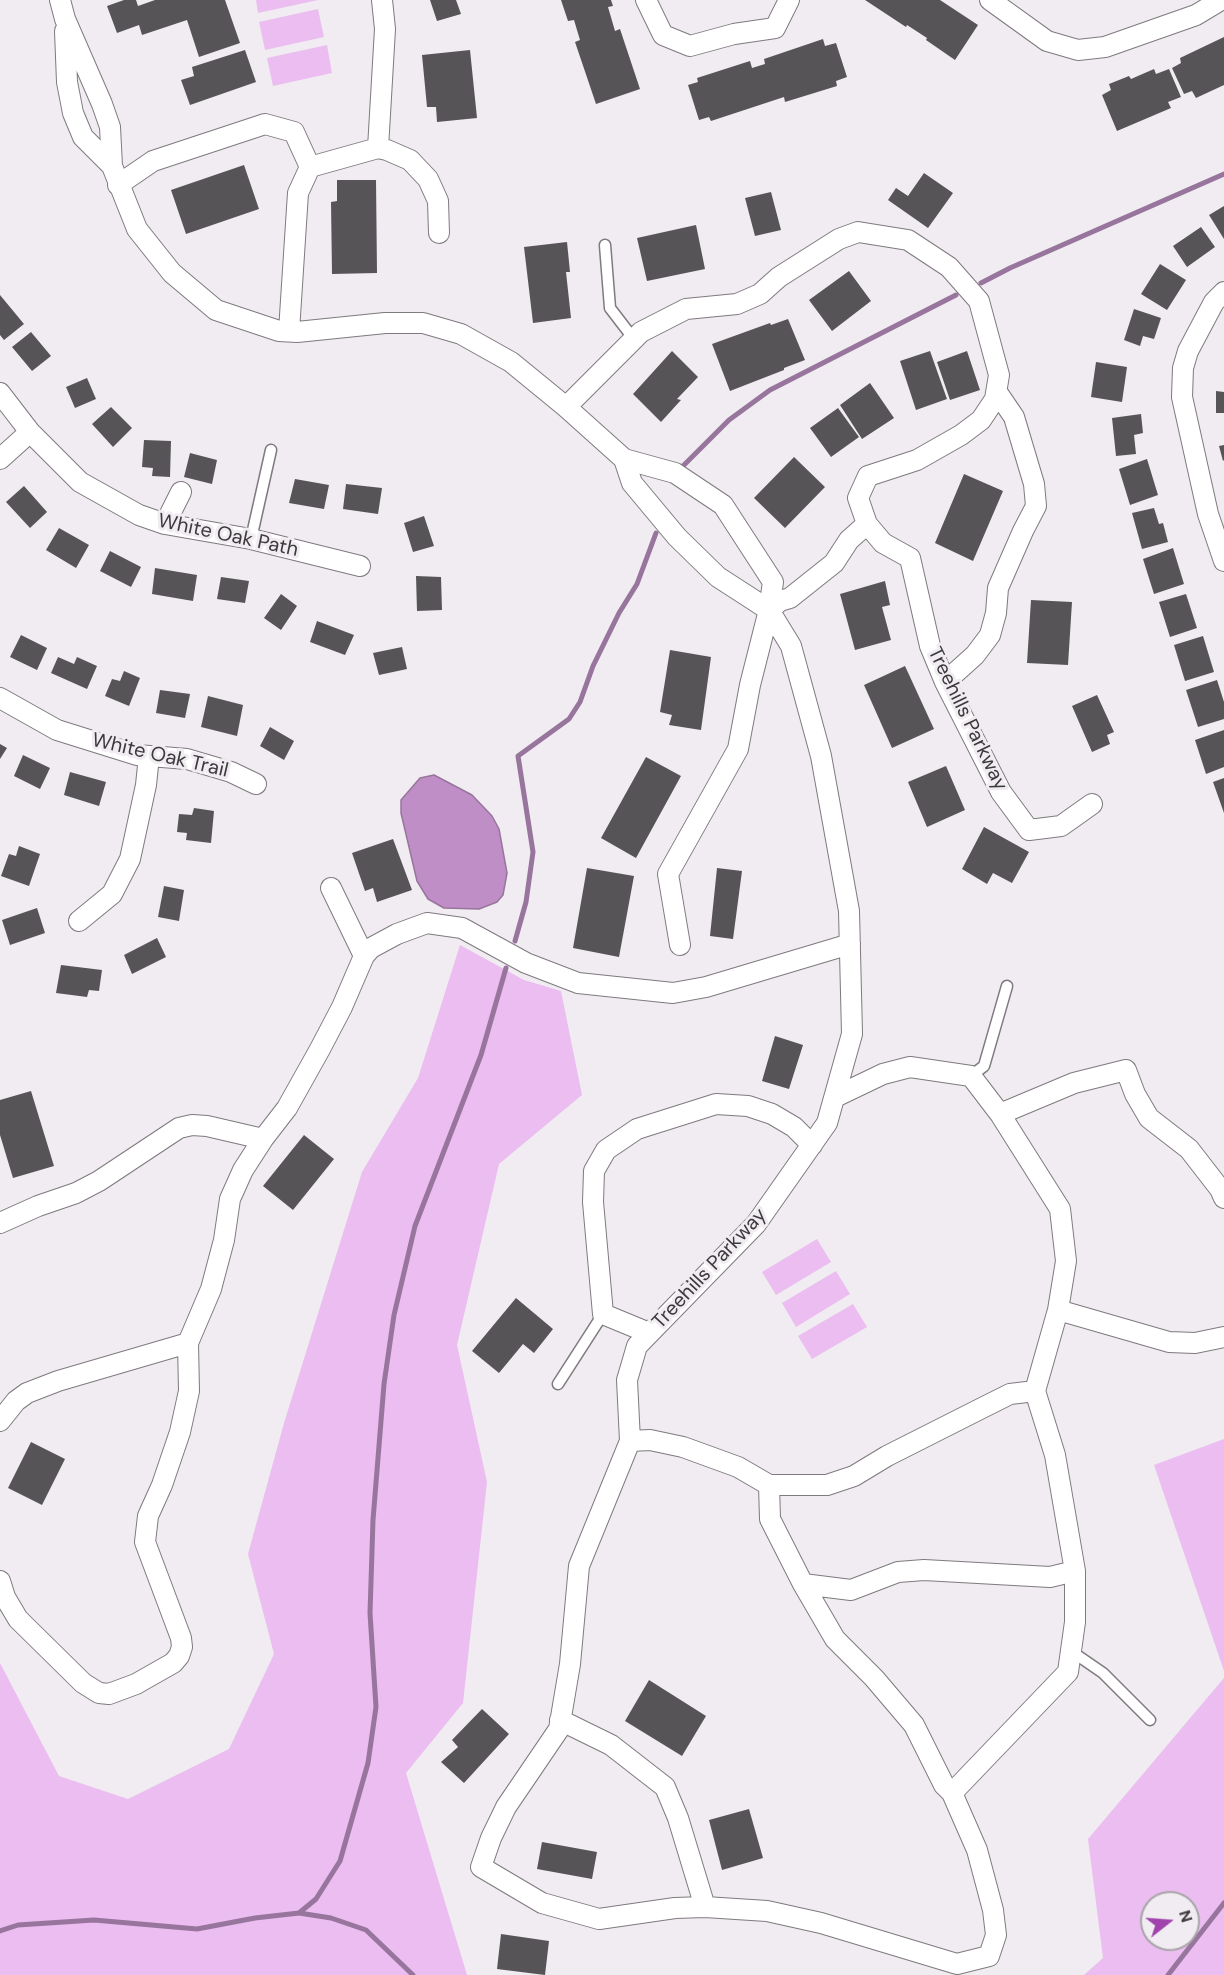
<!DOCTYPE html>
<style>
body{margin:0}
#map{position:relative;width:1224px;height:1975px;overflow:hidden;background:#f0ecf1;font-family:"DM Sans",sans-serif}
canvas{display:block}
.north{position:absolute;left:1140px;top:1891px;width:60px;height:60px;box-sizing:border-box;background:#f0ecf1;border:2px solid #a8a5a9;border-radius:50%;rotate:73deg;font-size:16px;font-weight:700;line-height:24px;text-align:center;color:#3c3a3c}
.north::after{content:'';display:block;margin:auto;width:21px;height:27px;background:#a043ac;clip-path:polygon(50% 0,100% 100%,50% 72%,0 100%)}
</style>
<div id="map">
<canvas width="1224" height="1975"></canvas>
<div class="north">N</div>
</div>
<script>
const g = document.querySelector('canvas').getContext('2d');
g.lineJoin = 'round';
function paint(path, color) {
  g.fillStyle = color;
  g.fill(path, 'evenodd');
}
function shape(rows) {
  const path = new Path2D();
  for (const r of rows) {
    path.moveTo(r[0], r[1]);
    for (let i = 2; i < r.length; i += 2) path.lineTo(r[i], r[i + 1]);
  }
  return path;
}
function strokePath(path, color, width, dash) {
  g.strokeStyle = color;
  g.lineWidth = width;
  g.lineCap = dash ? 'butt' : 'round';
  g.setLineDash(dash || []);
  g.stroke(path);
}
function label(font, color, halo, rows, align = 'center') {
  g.font = font + ' "DM Sans",sans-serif';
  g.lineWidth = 6;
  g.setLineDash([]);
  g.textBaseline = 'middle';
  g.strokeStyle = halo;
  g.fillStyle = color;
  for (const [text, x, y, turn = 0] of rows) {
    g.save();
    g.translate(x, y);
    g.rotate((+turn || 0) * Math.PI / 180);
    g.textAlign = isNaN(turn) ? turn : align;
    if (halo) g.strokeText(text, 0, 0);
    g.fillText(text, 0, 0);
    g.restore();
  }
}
paint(shape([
 [256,0,318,0,258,13],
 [318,9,324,37,265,50,259,22],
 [327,45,332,73,273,86,267,58],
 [460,945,524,980,561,991,582,1095,499,1164,457,1345,487,1482,463,1703,406,1773,467,1975,0,1975,0,1663,59,1776,128,1799,229,1749,274,1654,248,1554,284,1423,362,1172,418,1078],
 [817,1239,831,1262,776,1295,762,1272],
 [836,1271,850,1294,796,1327,782,1303],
 [853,1304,867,1327,812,1359,798,1336],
 [1224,1439,1224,1671,1154,1465],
 [1224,1678,1224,1975,1084,1975,1103,1958,1088,1839],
 [1152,1903,1188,1903,1188,1939,1152,1939]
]), '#ebbdf0');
const water = shape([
 [434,775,472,795,492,816,499,829,507,873,503,895,497,902,479,909,444,908,428,899,417,881,401,813,401,800,420,778,434,775]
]);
paint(water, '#c08ec6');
strokePath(water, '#98759d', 1.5);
strokePath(shape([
 [981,283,1010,268,1224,174],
 [682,467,729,420,770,390,956,295],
 [515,941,526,902,533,852,518,756,569,719,580,702,593,666,619,613,637,584,656,533],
 [299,1913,316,1899,340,1861,368,1763,376,1707,370,1613,373,1520,384,1384,394,1315,415,1226,481,1055,506,968],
 [0,1931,18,1925,94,1920,197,1929,255,1918,299,1913,331,1918,366,1930,413,1975],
 [1168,1975,1224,1903]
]), '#98759d', 5);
paint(shape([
 [124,0,136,0,138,6,155,0,225,0,240,43,199,57,187,20,142,35,139,25,117,33,107,6],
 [430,0,456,0,461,14,437,21],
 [561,0,611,0,613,6,608,7,615,31,620,29,640,89,596,104,575,42,580,40,574,20,568,21],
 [865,0,940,0,978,25,955,60,926,40,927,38,907,25,906,27],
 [1224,37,1224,85,1196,98,1192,91,1184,94,1172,68,1181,63,1180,58],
 [823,39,825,46,836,43,847,77,836,81,837,86,785,102,784,97,711,121,709,117,699,120,688,85,698,82,697,78,750,61,752,68,765,64,764,59],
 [245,50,256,82,190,105,181,80,194,76,192,67],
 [470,50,477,118,437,122,436,107,427,107,422,55],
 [1154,69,1156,74,1169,69,1181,97,1168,102,1171,108,1117,131,1102,95,1111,90,1109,84,1129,76,1131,79],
 [244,165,259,209,186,234,171,190],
 [924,173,953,193,928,228,888,200,896,188,908,196],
 [337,180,376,180,377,273,332,274,331,202,337,201],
 [771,192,781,230,755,236,745,198],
 [1224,206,1224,239,1209,215],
 [696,225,705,269,647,281,637,238],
 [1201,227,1215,247,1187,267,1173,246],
 [567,242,570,272,566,272,571,318,533,323,524,247],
 [1160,264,1186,280,1167,310,1141,294],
 [849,271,871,301,832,331,809,300],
 [0,295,24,324,4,340,0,335],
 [1134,309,1161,318,1154,339,1143,336,1140,346,1124,340],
 [788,319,805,360,784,368,784,370,730,391,712,344,770,323,771,325],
 [31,332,51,356,32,371,12,347],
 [672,351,698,377,677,399,681,400,661,422,633,394],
 [930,351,947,399,916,410,900,361],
 [967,351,980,390,950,400,937,362],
 [1096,362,1127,367,1122,402,1091,397],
 [87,378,96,399,75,408,66,387],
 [870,383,894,418,862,439,840,405],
 [1216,391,1224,392,1224,413,1216,413],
 [111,407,132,428,113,447,92,424],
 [838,408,859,437,831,457,810,428],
 [1141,414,1143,433,1134,435,1136,454,1116,456,1112,418],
 [144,440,171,441,170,477,152,476,153,468,142,467],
 [1224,445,1224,460,1223,461,1219,446],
 [190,453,217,460,212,484,184,477],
 [794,457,825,487,785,528,754,498],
 [1147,459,1158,495,1130,505,1119,469],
 [964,474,1003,491,973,561,935,543],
 [295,479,329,485,324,509,289,503],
 [346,484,382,488,378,514,343,509],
 [24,486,47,512,30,528,6,502],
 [1154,508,1159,524,1163,523,1168,542,1142,549,1132,513],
 [424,516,434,546,413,552,404,523],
 [59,528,89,545,76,568,46,550],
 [1173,548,1184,584,1154,594,1143,559],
 [110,551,141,567,131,587,100,571],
 [155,568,197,575,193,601,152,594],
 [416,576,441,577,442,610,417,611],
 [221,577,249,581,245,603,217,599],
 [885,581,890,605,882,607,891,640,855,650,840,594],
 [281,594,297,606,281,630,264,618],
 [1186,594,1197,628,1170,637,1159,602],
 [1031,600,1072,602,1068,665,1027,663],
 [317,621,354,635,345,655,310,642],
 [21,635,47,648,37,670,10,657],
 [1203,636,1214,672,1185,681,1174,645],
 [402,647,407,669,379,675,373,653],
 [670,650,711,657,701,730,669,725,672,715,660,712],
 [58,657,74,664,77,657,97,666,87,689,51,673],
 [905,666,934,729,892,748,864,685],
 [124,671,140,678,129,706,105,696,112,679,120,681],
 [1217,680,1224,702,1224,719,1198,727,1186,690],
 [160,690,190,694,185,718,156,713],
 [1097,695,1114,732,1107,735,1110,744,1092,752,1072,706],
 [208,696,243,705,237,736,201,727],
 [270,727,294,741,284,760,260,746],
 [1224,730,1224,767,1206,774,1195,740],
 [0,744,7,748,0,759],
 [23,755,50,768,40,789,14,776],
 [646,757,681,776,636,858,601,838],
 [946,766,965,810,927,827,908,782],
 [70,772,106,782,99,806,64,795],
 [1224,778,1224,813,1213,782],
 [194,808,214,811,211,843,186,840,187,833,177,832,179,814,192,815],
 [984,827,1029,852,1012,883,993,873,987,884,962,869],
 [393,839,412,890,377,902,373,888,365,891,352,853],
 [19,846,40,854,29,886,1,876,9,854,16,856],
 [587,868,634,876,619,957,573,948],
 [717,868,742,871,733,939,710,936],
 [164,886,184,890,179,921,158,917],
 [37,908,45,933,10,945,2,920],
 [157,938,166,957,132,974,124,955],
 [61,965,102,970,99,991,89,990,87,997,56,993],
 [775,1036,803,1045,789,1089,762,1081],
 [31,1091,54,1166,13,1178,0,1135,0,1100],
 [304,1135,334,1159,293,1210,263,1186],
 [516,1298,553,1329,534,1353,523,1344,499,1373,472,1351],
 [31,1442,65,1459,42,1505,8,1488],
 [649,1680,706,1716,682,1756,625,1721],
 [482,1709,509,1734,464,1783,441,1762,458,1747,452,1740],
 [749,1809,763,1858,722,1870,709,1820],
 [542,1842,597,1852,592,1879,537,1869],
 [501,1934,549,1941,545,1975,497,1969]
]), '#575458');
const service = shape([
 [605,245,610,308,633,338],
 [251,539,271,450],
 [971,1076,984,1066,1007,986],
 [558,1384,603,1314],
 [1071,1651,1103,1673,1150,1720]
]);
const minor = shape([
 [60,0,65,19,102,104,110,127,112,166,137,229,172,273,216,310,279,331,297,332,385,323,423,323,461,334,511,362,566,407,624,459,675,473,723,505,773,582,769,610,750,685,738,749,668,874,680,945],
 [646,0,663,35,690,46,734,34,775,28,789,0],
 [990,0,1047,41,1078,50,1105,47,1196,15,1221,0],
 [65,31,67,82,73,113,83,137,112,166],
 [378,148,385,29,382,0],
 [118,185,153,161,265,124,294,132,310,167,378,148,387,150,410,160,428,179,438,201,439,233],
 [1224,292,1214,302,1188,351,1183,368,1182,397,1208,514,1224,561],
 [289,331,298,193,310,167],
 [0,393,30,432,80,482,139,515,165,524,251,539,360,566],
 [566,407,641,332,686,309,737,304,760,294,779,277,839,239,858,232,908,240,949,267,979,301,999,375,995,399,981,420,961,435,917,460,868,476,858,498,867,524,883,543,910,558,930,646,945,682,1001,792,1029,830,1061,826,1092,804],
 [0,459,30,432],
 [624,459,632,483,677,537,718,577,769,610,791,646,821,756,849,911,852,1034,827,1123,756,1224,637,1346,627,1380,630,1441,650,1440,683,1447,738,1467,769,1485,770,1519,803,1584,835,1639,874,1678,914,1725,944,1785,952,1793,977,1850,993,1910,996,1935,989,1956,957,1964,821,1923,767,1911,705,1907,675,1908,599,1919,542,1903,481,1867,491,1838,506,1807,559,1729,570,1664,579,1566,630,1441],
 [165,524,181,492],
 [769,610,780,601,790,598,834,563,849,540,867,524],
 [945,682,975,655,990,635,996,613,998,588,1023,531,1036,506,1034,484,1014,417,997,392],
 [0,698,57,730,137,755,187,759,231,772,256,784],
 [79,921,112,894,130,859,146,785,149,756],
 [364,956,371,948,397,934,427,923,462,928,526,963,578,983,673,993,706,987,850,944],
 [835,1097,883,1074,910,1067,971,1076,1000,1114,1060,1209,1066,1261,1058,1310,1035,1391,1055,1455,1075,1571,1075,1622,1068,1672,952,1793],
 [1000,1114,1074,1083,1126,1070,1135,1094,1149,1118,1189,1149,1220,1189,1224,1198],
 [0,1223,38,1206,76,1193,99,1181,179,1128,192,1125,207,1126,263,1139],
 [1058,1310,1169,1342,1195,1343,1224,1337],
 [649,1333,603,1314,593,1202,594,1171,606,1150,637,1129,716,1104,748,1106,772,1114,794,1127,812,1145],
 [0,1421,16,1401,27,1393,58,1381,188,1343],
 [769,1485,827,1485,854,1476,887,1456,984,1407,1010,1394,1035,1391],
 [0,1581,5,1597,18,1619,83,1683,99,1693,109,1694,136,1684,173,1663,179,1656,182,1647,181,1638,145,1542,148,1516,162,1485,180,1432,189,1391,188,1343,211,1289,224,1240,230,1199,243,1170,263,1139,287,1108,320,1049,342,1007,364,956,331,888],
 [803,1584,851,1590,898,1572,924,1570,1050,1577,1075,1571],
 [560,1720,611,1745,665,1787,678,1818,705,1907]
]);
strokePath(service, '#7e7a7e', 13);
strokePath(minor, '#7e7a7e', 22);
strokePath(service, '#fff', 10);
strokePath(minor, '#fff', 20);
label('20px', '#3c3a3c', '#f0ecf1', [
 ["White Oak Path",228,536,12],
 ["Treehills Parkway",967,719,64],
 ["White Oak Trail",160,756,13],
 ["Treehills Parkway",710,1269,-47]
]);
</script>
